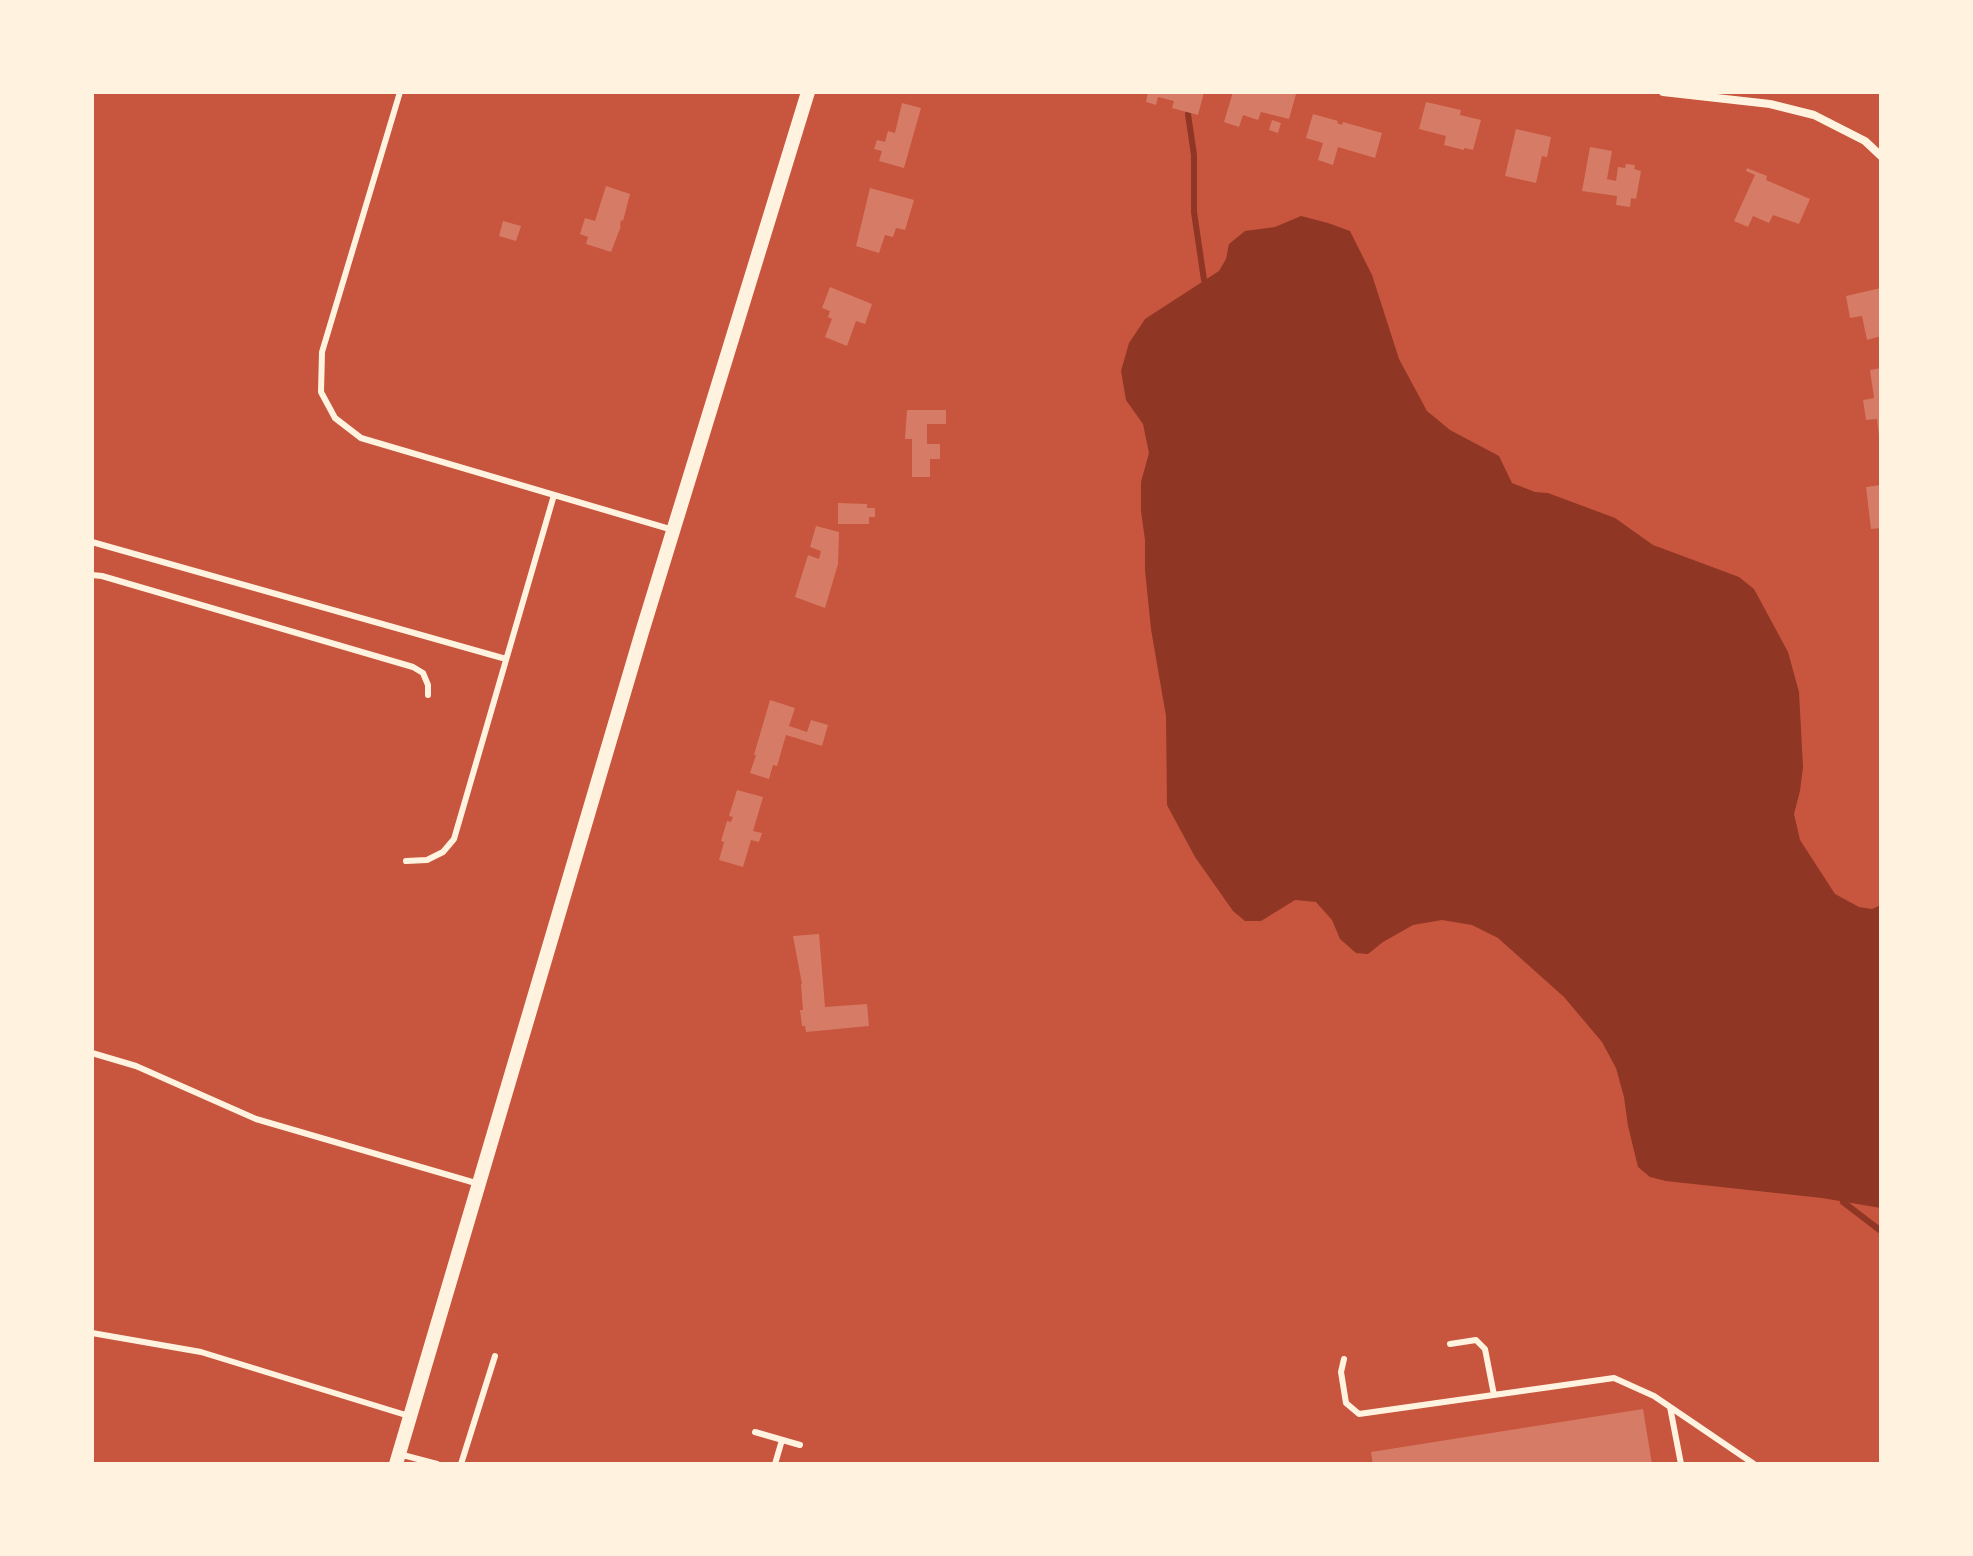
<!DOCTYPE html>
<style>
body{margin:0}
#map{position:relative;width:1973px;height:1556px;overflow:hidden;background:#c8553d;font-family:Raleway,sans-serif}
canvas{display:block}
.frame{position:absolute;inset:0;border:94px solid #fff3e0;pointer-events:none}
</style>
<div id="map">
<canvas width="1973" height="1556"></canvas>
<div class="frame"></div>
</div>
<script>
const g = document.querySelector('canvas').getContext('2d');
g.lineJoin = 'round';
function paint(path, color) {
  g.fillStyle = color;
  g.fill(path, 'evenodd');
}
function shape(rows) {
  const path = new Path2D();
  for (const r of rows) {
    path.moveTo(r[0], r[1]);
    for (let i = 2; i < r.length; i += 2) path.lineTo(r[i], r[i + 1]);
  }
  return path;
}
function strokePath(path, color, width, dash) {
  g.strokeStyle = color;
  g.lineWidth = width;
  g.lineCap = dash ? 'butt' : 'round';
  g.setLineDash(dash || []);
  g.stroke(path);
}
paint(shape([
 [1301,216,1328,223,1350,231,1372,275,1399,359,1427,411,1450,430,1499,456,1512,483,1535,492,1548,493,1615,518,1653,545,1739,577,1754,589,1788,652,1799,692,1803,767,1800,791,1794,814,1800,840,1835,894,1859,907,1872,909,1881,905,1881,1208,1822,1198,1666,1181,1650,1177,1638,1167,1628,1126,1624,1097,1616,1068,1602,1042,1564,997,1498,938,1472,925,1442,920,1413,925,1383,942,1368,954,1356,953,1340,939,1332,920,1316,902,1295,900,1261,921,1245,921,1233,911,1195,857,1167,805,1166,716,1151,629,1145,570,1145,540,1141,511,1141,482,1149,453,1143,424,1126,400,1121,371,1129,343,1145,319,1219,271,1226,259,1229,244,1245,231,1275,227]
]), '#8f3625');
strokePath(shape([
 [1188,114,1194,155,1194,212,1204,280],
 [1843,1202,1881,1231]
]), '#8f3625', 6);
paint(shape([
 [1148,92,1204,92,1198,115,1172,108,1174,101,1158,97,1156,105,1146,102],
 [1233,92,1288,92,1296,94,1289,119,1261,112,1258,120,1243,115,1239,127,1224,122],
 [1426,102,1461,110,1460,115,1481,120,1473,150,1464,148,1464,150,1444,145,1446,136,1419,129],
 [902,103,921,108,904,168,879,161,882,151,874,149,877,140,885,142,888,131,895,133],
 [1313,114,1338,121,1337,123,1342,125,1343,122,1382,133,1375,158,1338,147,1333,165,1318,160,1323,143,1306,138],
 [1272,120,1281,123,1278,133,1269,130],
 [1516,129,1551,137,1547,157,1542,156,1536,183,1505,176],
 [1590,147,1612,151,1607,179,1616,181,1618,167,1625,168,1626,164,1635,165,1634,169,1641,171,1636,199,1631,198,1630,207,1616,205,1617,196,1582,191],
 [1747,168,1767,176,1766,180,1810,199,1799,224,1773,215,1769,223,1753,216,1748,227,1734,221,1755,175,1746,171],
 [606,186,630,194,623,221,621,220,620,226,621,226,611,252,586,244,588,237,580,234,585,218,595,221],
 [870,188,914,200,905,230,896,228,893,237,885,235,879,253,856,246],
 [503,221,521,226,516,241,499,236],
 [830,287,872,304,865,324,856,321,847,346,825,337,832,319,828,317,830,311,822,308],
 [1881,288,1881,336,1867,340,1862,316,1850,318,1846,296],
 [1881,368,1881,437,1879,437,1877,419,1866,420,1863,400,1874,398,1870,370],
 [907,410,946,410,946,424,927,424,927,444,940,444,940,459,930,459,930,477,912,477,912,439,905,439],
 [1881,485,1881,528,1871,529,1866,487],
 [838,503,867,504,867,508,875,508,875,517,869,517,869,524,838,524],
 [816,526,839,532,838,564,825,608,795,597,808,555,819,559,821,551,810,547],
 [770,700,795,708,789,726,807,732,811,720,828,725,822,746,786,735,777,766,773,765,769,779,750,773,756,755,754,755],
 [737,790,763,797,753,831,762,833,759,842,751,840,743,867,719,860,724,842,721,841,727,821,731,822,733,817,729,816],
 [819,934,825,1007,867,1004,869,1026,806,1032,805,1026,802,1026,800,1010,803,1010,801,984,802,984,793,936],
 [1643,1409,1652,1464,1373,1464,1371,1452]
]), '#d67c66');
strokePath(shape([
 [400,92,322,352,321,392,335,418,361,438,673,530],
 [92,542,506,659],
 [92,575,102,576,413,667,423,673,428,685,428,695],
 [406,861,427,860,443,852,454,839,554,495],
 [92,1053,136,1066,256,1119,479,1184],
 [92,1333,201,1352,409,1416],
 [1450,1344,1476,1340,1485,1349,1494,1395],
 [1344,1359,1341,1372,1346,1403,1359,1414,1614,1378,1654,1396,1754,1464],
 [1670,1407,1681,1464],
 [755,1432,800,1445],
 [399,1454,437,1464],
 [461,1464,495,1356],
 [775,1464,782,1440]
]), '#fff3e0', 6);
strokePath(shape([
 [1663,92,1770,104,1814,115,1865,141,1881,156]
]), '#fff3e0', 8);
strokePath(shape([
 [396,1464,642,632,808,92]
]), '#fff3e0', 14);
</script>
